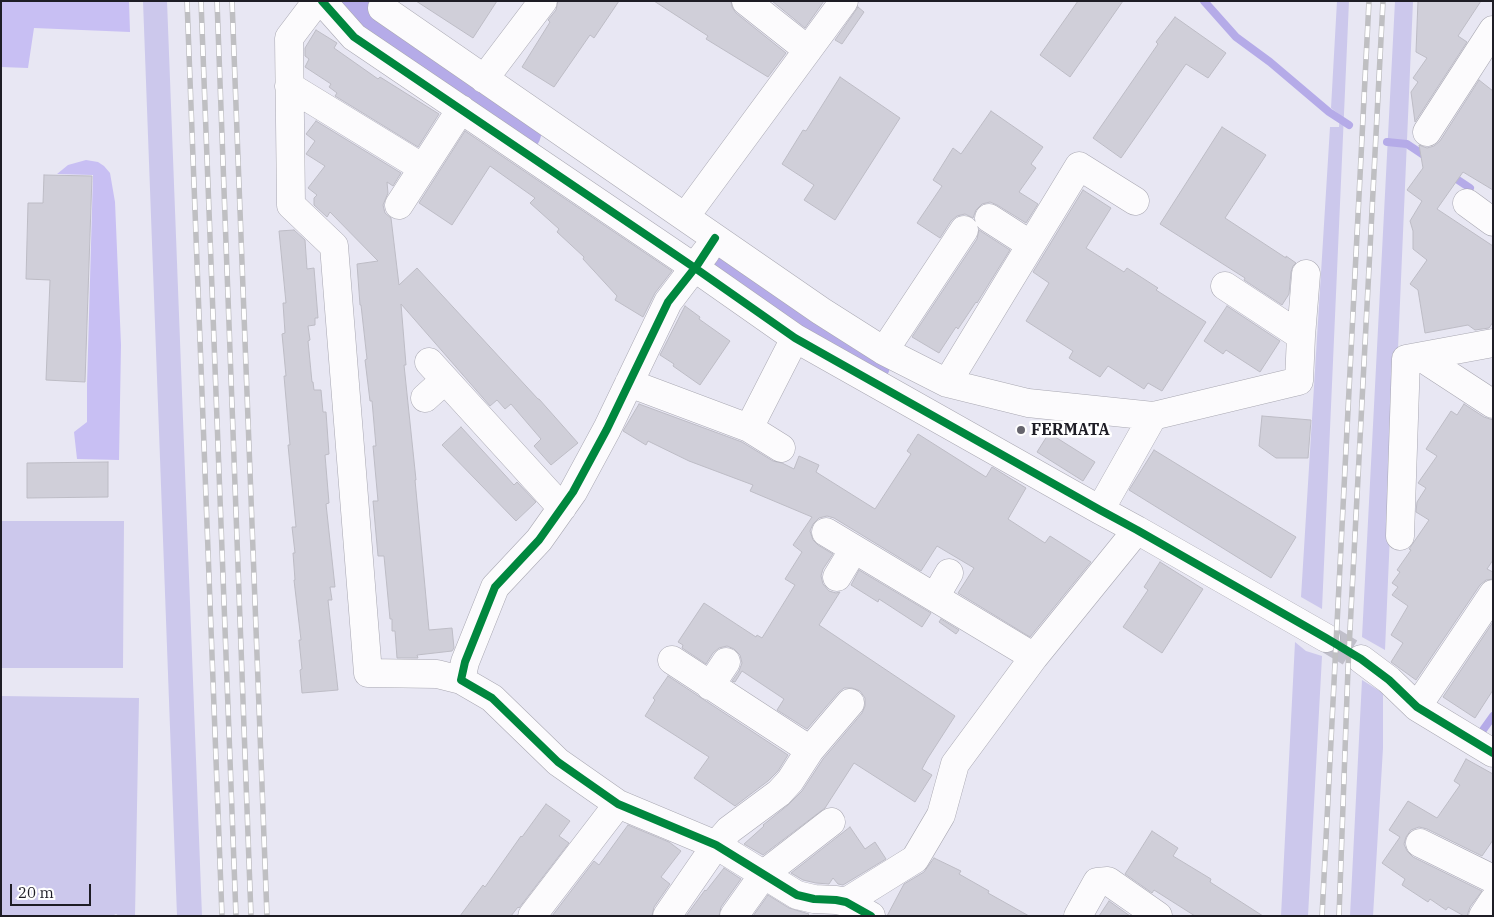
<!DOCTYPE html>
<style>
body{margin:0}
#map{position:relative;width:1494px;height:917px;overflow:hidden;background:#e8e7f3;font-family:"IBM Plex Serif",serif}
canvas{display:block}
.frame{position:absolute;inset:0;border:2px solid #1e1d25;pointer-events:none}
.scale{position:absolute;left:10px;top:884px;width:81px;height:22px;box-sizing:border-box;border:2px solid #1e1d25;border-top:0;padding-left:6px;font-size:15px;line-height:18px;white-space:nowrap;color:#1e1d25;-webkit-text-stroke:4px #fff;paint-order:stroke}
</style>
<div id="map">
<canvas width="1494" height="917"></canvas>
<div class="frame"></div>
<div class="scale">20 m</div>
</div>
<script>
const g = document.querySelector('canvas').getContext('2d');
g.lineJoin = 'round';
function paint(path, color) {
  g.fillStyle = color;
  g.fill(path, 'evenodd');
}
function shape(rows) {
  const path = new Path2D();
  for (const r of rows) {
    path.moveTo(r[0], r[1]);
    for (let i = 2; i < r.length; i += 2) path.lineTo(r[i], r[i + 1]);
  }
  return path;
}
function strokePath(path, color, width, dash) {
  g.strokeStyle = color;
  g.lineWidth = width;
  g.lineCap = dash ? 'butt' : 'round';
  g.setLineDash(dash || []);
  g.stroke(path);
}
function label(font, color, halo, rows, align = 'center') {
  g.font = font + ' "IBM Plex Serif",serif';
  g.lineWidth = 5;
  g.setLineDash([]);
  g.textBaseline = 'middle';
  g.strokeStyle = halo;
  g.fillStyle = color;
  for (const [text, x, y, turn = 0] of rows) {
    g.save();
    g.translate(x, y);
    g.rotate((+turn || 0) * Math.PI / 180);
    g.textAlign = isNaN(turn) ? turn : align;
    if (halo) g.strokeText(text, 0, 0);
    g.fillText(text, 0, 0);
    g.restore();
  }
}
paint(shape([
 [143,1,167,1,202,916,177,916],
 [1337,1,1349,1,1322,609,1301,597,1330,127,1339,127,1340,115,1331,108],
 [1395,1,1413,1,1385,650,1362,637],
 [1,521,124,521,123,668,1,668],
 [1295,642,1306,651,1322,656,1308,916,1281,916],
 [1362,680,1383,693,1383,748,1373,916,1350,916],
 [1,696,139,698,135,916,119,916,116,914,112,916,1,916]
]), '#ccc8ec');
paint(shape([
 [1,1,129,1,130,32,34,28,28,68,1,67],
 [86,160,98,162,104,166,110,173,115,202,121,345,119,460,77,459,74,432,87,422,87,385,93,175,57,174,68,165]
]), '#c8bff3');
strokePath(shape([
 [1204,1,1236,37,1270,62,1329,112,1349,125],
 [1387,142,1407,144,1428,158],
 [1449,174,1470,188],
 [1483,730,1493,716]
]), '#b5abe8', 8);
strokePath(shape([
 [343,1,352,15,375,34,517,131],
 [714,265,810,331,866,363]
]), '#b5abe8', 49);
const building = shape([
 [416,1,497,1,473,38,416,1],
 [558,1,619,1,594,38,590,35,554,87,522,67,550,22,548,20,556,10,558,1],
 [654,1,731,1,732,7,736,13,786,53,768,77,706,39,708,36,654,1],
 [772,1,824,1,805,28,772,1],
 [1078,1,1123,1,1070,77,1040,55,1078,1],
 [1418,1,1481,1,1458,36,1467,42,1415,122,1411,92,1418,82,1413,78,1427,58,1416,52,1418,1],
 [858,7,864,12,842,44,835,40,858,7],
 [1175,17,1226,53,1208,78,1186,64,1121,158,1093,138,1158,44,1156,42,1175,17],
 [316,30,337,43,334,48,378,79,380,77,439,114,418,147,335,96,337,93,329,87,331,84,305,67,309,59,305,56,305,48,316,30],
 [840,77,900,118,835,220,804,200,814,185,782,164,803,130,806,131,840,77],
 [1479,80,1493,91,1493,190,1463,172,1437,209,1493,246,1493,322,1489,328,1475,330,1468,325,1425,333,1418,290,1410,284,1427,260,1413,249,1413,231,1410,221,1422,201,1407,190,1423,168,1419,145,1427,148,1434,146,1440,141,1479,80],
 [991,111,1043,147,1031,164,1036,168,1019,192,1038,204,1026,223,997,205,990,202,982,204,976,210,973,218,965,214,957,216,951,221,940,238,917,223,942,186,933,180,953,148,961,154,991,111],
 [316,121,401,173,393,186,387,182,388,193,383,205,385,213,391,218,399,285,417,268,538,399,539,399,578,443,551,465,534,446,541,439,511,404,505,409,497,400,490,406,401,304,406,365,404,365,416,480,415,480,429,630,452,628,454,648,452,651,417,655,418,658,397,658,395,631,392,631,392,619,390,619,384,556,378,556,373,501,378,501,373,446,376,446,372,401,370,401,365,360,367,359,361,305,360,305,357,264,378,261,330,212,327,217,314,205,314,198,317,195,308,188,325,166,306,154,315,141,306,134,316,121],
 [1222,127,1266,155,1225,218,1286,258,1286,256,1296,263,1293,266,1291,272,1289,294,1282,305,1244,280,1245,278,1160,224,1222,127],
 [465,131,672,271,655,293,643,317,615,300,617,296,583,259,584,257,557,232,559,229,530,203,535,198,490,166,452,225,419,203,465,131],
 [44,175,92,176,85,382,46,380,50,280,26,279,28,203,43,203,44,175],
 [1083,190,1111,208,1086,248,1124,272,1127,268,1158,288,1156,290,1206,322,1162,391,1148,383,1144,389,1108,366,1100,377,1069,358,1073,351,1026,321,1049,283,1033,272,1083,190],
 [294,230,305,240,307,269,314,268,318,318,315,318,315,325,308,326,310,340,308,341,312,382,313,382,314,390,321,390,323,412,326,412,329,454,325,455,329,503,326,504,335,587,330,587,332,600,328,600,338,690,302,693,300,670,302,669,299,640,301,640,294,580,295,580,293,553,295,553,292,527,296,527,288,445,290,445,284,376,286,376,282,334,285,333,283,303,286,303,279,231,294,230],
 [979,230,1010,250,977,303,976,302,958,329,956,327,939,353,912,337,977,239,979,230],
 [685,306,700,317,699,319,730,341,700,385,673,366,674,364,660,355,685,306],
 [1227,306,1280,341,1260,372,1226,350,1223,354,1204,341,1227,306],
 [639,404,742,442,773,461,782,463,794,469,799,456,819,465,816,472,875,509,911,454,907,451,918,434,986,477,992,467,1026,488,1008,519,1045,543,1050,536,1091,562,1030,637,958,593,974,568,937,546,921,571,834,518,827,516,819,518,813,524,810,531,813,540,818,545,833,554,823,569,821,576,823,584,829,591,836,593,840,592,819,625,955,716,928,758,922,769,932,775,915,802,854,763,825,808,763,855,744,844,764,826,763,825,788,805,802,791,823,759,862,713,865,706,865,698,860,691,852,688,844,688,838,693,807,729,777,710,784,699,742,671,735,682,732,681,739,671,742,663,740,655,734,649,727,646,719,648,713,653,706,664,682,648,683,645,678,642,704,603,756,637,757,635,762,638,795,585,785,579,802,552,793,545,812,517,750,491,753,485,689,461,648,441,646,445,623,431,639,404],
 [1464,404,1484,417,1493,420,1493,560,1487,569,1493,572,1493,579,1486,580,1480,585,1416,680,1391,662,1403,643,1391,635,1408,606,1392,595,1398,587,1392,583,1400,572,1397,570,1411,550,1409,549,1429,520,1416,512,1417,502,1426,488,1418,483,1437,456,1426,449,1451,411,1457,415,1464,404],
 [1262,416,1311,420,1308,458,1276,458,1259,446,1262,416],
 [461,427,514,485,517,482,536,502,516,521,442,445,461,427],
 [1049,433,1095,462,1083,481,1037,452,1049,433],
 [1154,450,1296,537,1271,578,1129,490,1154,450],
 [108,462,108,497,27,498,27,463,108,462],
 [1160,562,1203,589,1162,653,1123,627,1148,590,1144,587,1160,562],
 [859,570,931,613,922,627,879,599,878,602,851,585,859,570],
 [941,619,959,630,956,634,939,622,941,619],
 [1493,622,1493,690,1475,718,1443,697,1493,622],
 [668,676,788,755,778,771,768,781,735,806,694,778,709,757,645,716,655,700,653,698,668,676],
 [1466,759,1493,774,1493,840,1482,856,1427,829,1419,827,1411,830,1406,837,1404,844,1407,851,1413,857,1482,891,1470,907,1467,916,1464,916,1448,907,1446,910,1430,899,1428,902,1402,885,1405,879,1382,863,1400,837,1389,830,1408,801,1437,818,1460,785,1454,781,1466,759],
 [546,804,570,821,559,836,569,843,519,908,518,907,511,916,460,916,483,885,485,887,521,836,522,837,546,804],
 [628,825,669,842,681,851,661,877,670,884,654,907,652,916,552,916,594,861,599,865,628,825],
 [850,827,865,849,875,842,886,859,843,885,838,884,833,878,829,884,816,883,803,880,791,873,850,827],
 [1152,831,1178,848,1173,856,1211,879,1210,882,1263,916,1195,916,1154,890,1152,893,1125,874,1152,831],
 [934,858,961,871,959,874,989,891,988,893,1029,916,887,916,904,884,924,872,934,858],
 [724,868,741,879,721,907,719,916,686,916,705,890,706,891,724,868],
 [768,895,789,908,809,914,807,916,753,916,768,895],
 [1109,901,1130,916,1099,916,1109,901]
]);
paint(building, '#d0cfd9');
strokePath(building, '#bdbcc5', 1);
strokePath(shape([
 [1326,638,1361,659]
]), '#c0bfca', 28, [28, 14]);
const minor = shape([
 [317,1,289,38,291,205,334,246,368,673,437,674,461,680],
 [322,1,354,37,695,268,795,338,1100,510,1137,530,1326,638],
 [746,1,808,50],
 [382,8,821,311,884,351,947,383,1028,403,1153,416,1299,381,1301,336,1306,274],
 [484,79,543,1],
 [289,86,423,168],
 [1427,132,1493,30],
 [1467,203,1493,222],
 [399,205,461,109],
 [685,217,844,1],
 [989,218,1031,245],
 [706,252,668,302,607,429,573,492,539,540,495,587,465,662,461,680,492,698,558,762,618,804,716,845,797,895,814,899,836,900,846,902,871,916],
 [1225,286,1301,336],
 [884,351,964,230],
 [1421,357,1493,404],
 [429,362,562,508],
 [629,383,749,428,781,448],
 [947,383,1079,166,1135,201],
 [425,398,445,380],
 [749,428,795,338],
 [1100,510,1153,416],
 [826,532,1034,657],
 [1400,536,1406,359,1493,343],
 [837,577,854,549],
 [935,597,949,573],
 [1361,659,1389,680,1417,707,1493,753],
 [672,660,810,750],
 [710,686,726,662],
 [1417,707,1493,594],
 [1420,843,1493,879],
 [846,902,915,859,941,815,955,764,1034,657,1137,530],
 [532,916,618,804],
 [667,916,716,845,729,830,779,793,790,781,810,750,850,703],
 [734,916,764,874,831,822],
 [1078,916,1097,882,1108,881,1158,916],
 [1483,916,1493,901]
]);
strokePath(minor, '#a9a8b2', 29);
strokePath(minor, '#fcfbfd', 28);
const rail = shape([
 [187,1,222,916],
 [201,1,236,916],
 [217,1,251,916],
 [232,1,267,916],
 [1322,916,1369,1],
 [1339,916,1348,668,1383,1]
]);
strokePath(rail, '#bfbfc2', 5.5);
strokePath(rail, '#fff', 4, [11]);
strokePath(shape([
 [322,1,354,37,695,268,795,338,1100,510,1137,530,1326,638,1361,659,1389,680,1417,707,1493,753],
 [715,238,698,264,668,302,607,429,573,492,539,540,495,587,465,662,461,680,492,698,558,762,618,804,716,845,797,895,814,899,836,900,846,902,871,916]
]), '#00873e', 8);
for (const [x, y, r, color] of [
 [1021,430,5,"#65646d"]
]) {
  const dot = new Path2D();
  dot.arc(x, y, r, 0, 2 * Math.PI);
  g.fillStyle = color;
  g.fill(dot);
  strokePath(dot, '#fff', 2);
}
label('bold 16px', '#1e1d25', '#fff', [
 ["FERMATA",1031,430]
], 'left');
</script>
